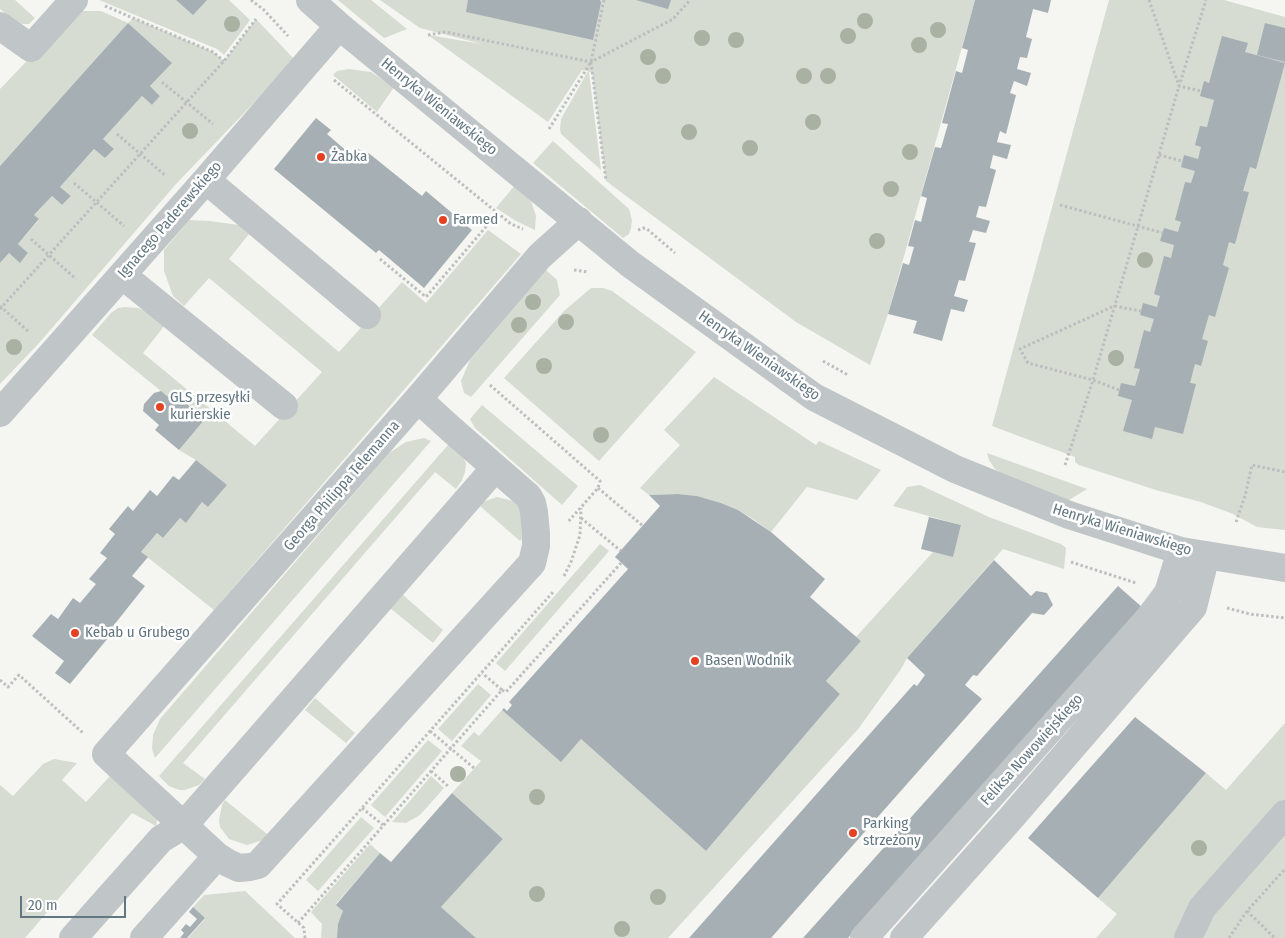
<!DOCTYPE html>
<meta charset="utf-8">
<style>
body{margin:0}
#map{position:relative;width:1285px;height:938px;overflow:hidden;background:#f5f5f1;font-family:"Fira Sans Condensed",sans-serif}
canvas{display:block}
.scale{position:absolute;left:20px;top:896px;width:106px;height:22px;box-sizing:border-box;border:2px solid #637782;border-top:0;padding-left:6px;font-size:15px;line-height:18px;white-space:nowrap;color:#637782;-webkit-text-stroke:4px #fff;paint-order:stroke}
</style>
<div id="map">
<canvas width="1285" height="938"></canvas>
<div class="scale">20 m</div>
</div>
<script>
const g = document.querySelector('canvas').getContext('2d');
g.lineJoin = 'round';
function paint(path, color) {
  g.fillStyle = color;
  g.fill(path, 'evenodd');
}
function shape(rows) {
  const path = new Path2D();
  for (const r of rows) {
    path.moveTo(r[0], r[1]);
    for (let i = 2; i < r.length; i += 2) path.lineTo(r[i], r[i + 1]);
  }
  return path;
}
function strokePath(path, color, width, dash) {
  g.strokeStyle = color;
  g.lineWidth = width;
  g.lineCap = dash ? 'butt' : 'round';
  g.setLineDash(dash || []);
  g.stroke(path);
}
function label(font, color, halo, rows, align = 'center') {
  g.font = font + ' "Fira Sans Condensed",sans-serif';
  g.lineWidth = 5;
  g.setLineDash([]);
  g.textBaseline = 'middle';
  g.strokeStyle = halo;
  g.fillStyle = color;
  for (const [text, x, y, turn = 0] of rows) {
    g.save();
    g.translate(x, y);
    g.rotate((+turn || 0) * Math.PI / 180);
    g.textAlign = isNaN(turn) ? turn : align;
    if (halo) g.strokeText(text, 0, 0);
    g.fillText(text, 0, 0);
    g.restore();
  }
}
paint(shape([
 [0,0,15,0,35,18,29,24,22,24,11,18,0,9],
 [99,0,229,0,250,20,224,55,217,49],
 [338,0,371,0,407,29,384,38],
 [380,0,975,0,888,314,870,365,796,322,606,181,592,72,589,72,601,170,561,134,560,129,561,119,588,71,582,70,548,122,428,35,482,44,420,28],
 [1109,0,1224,0,1285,17,1285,530,1257,527,1233,514,1201,502,1156,490,1079,465,1075,462,1075,457,992,426],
 [75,11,101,11,128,23,133,18,213,52,224,61,256,19,295,60,176,184,40,342,0,384,0,263,9,253,20,262,28,254,18,244,39,220,34,215,52,196,62,205,71,196,60,187,94,149,105,158,114,149,103,139,142,96,152,105,160,96,150,86,171,63,128,23,0,166,0,89],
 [349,69,371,72,394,87,377,112,333,75,337,71],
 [553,141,629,209,632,220,631,228,629,234,623,238,533,163],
 [516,184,531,201,536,216,535,230,516,221,496,208],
 [189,220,210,221,239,225,249,234,229,259,339,352,402,282,426,303,488,230,521,254,214,610,141,552,157,533,163,538,180,518,186,523,202,502,209,506,226,485,196,460,179,450,205,419,182,399,177,404,92,335,111,313,118,308,125,307,138,308,146,311,165,325,143,353,255,446,322,372,209,278,184,306,173,296,164,271,164,250],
 [546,270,557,280,560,295,471,397,464,393,461,381,470,360],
 [591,288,603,288,612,291,696,352,599,461,504,378,564,311],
 [714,377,816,445,819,441,881,470,857,500,807,487,771,532,753,519,738,510,721,503,697,496,678,494,649,495,640,488,680,445,664,430],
 [482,405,578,486,562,505,475,428,470,419],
 [424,438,431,441,155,758,152,749,153,735,160,719,389,453,406,442],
 [448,445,455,447,462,455,466,463,465,472,462,480,456,489,435,472,183,763,205,779,199,785,185,790,179,790,169,786,159,776],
 [987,453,1087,489,1069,500,1003,475,995,469,989,460],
 [920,485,989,517,1061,544,1066,548,1064,569,1003,549,907,658,901,669,859,728,668,938,476,938,441,907,503,839,452,793,481,761,461,746,474,732,479,736,502,710,561,761,581,739,706,851,840,694,826,681,861,641,856,637,933,552,953,556,961,525,893,506,907,487],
 [497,497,513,501,521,507,525,536,520,541,480,506,483,502],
 [600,544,609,551,505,671,496,663],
 [403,595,443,630,433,643,390,608],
 [478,684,491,695,452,741,438,729],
 [315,698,355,733,346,743,305,710],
 [1285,723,1285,938,1096,938,1117,914,1098,898,1206,773,1226,790],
 [428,740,442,751,385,817,371,805],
 [54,759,77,763,62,780,86,802,112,774,158,816,156,826,132,813,25,938,0,938,0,785,13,796,43,764],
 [431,776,444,788,420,815,406,823,392,822],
 [225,800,267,834,263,840,247,845,229,839,220,827,219,820,222,805],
 [361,817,374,828,318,891,306,880],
 [370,844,380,853,336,904,343,911,337,938,321,938,322,924,311,912],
 [245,891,295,938,188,938,205,919,193,907,204,895]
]), '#d6dcd2');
paint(shape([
 [176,0,207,0,193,15],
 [468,0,600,0,601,3,593,40,466,12],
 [636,0,671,0,668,9],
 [975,0,1051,0,1048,13,1033,9,1026,37,1032,39,1027,58,1020,57,1017,69,1031,73,1027,86,1014,81,1010,93,1016,95,1006,134,1000,131,997,142,1011,145,1007,159,993,155,990,168,996,170,986,207,979,206,976,217,990,221,986,233,973,230,969,242,976,243,965,281,959,280,954,296,968,300,964,312,951,309,942,341,913,333,917,321,888,314,903,263,909,265,914,247,908,246,915,220,921,222,927,198,921,196,935,147,941,148,948,124,942,123,956,71,962,73,968,50,962,48],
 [128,23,172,63,150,86,160,96,152,105,142,96,103,139,114,149,105,158,94,149,60,187,71,196,62,205,52,196,34,215,39,219,18,244,28,253,20,263,9,253,0,263,0,166],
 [1265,23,1285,28,1285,62,1257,55],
 [1222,36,1248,43,1245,52,1285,63,1256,169,1250,167,1243,191,1249,192,1235,244,1229,242,1223,265,1229,268,1215,317,1209,315,1202,339,1208,341,1201,366,1195,364,1190,383,1196,384,1183,434,1155,427,1152,439,1123,431,1132,400,1118,396,1121,383,1135,386,1140,369,1134,368,1144,330,1150,332,1154,319,1140,315,1143,303,1157,307,1160,296,1154,294,1164,256,1171,258,1174,245,1160,241,1164,228,1178,232,1181,222,1175,220,1185,182,1191,183,1195,171,1181,167,1184,155,1198,159,1201,147,1195,145,1200,126,1207,127,1214,100,1200,96,1204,81,1209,83],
 [316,118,331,130,327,134,350,154,356,147,364,153,366,151,422,196,426,191,472,230,424,288,379,250,376,253,274,169],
 [161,391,177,404,181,399,205,419,179,450,155,430,159,425,143,411,144,404,154,393],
 [196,460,227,485,208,507,202,502,186,523,180,518,163,538,157,533,141,552,148,557,132,576,145,586,110,630,113,632,70,684,55,673,64,661,32,636,51,614,58,619,73,598,80,603,96,584,89,579,107,558,100,553,115,534,109,529,128,506,133,511,150,490,157,496,173,476,179,480],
 [678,494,697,496,721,503,738,510,771,532,825,579,810,597,861,641,826,681,840,694,706,851,581,739,561,762,502,710,504,708,507,711,512,705,509,702,628,569,615,557,660,506,649,495],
 [929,517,961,525,953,557,921,549],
 [994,560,1031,596,1036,591,1047,593,1053,605,1044,615,1032,613,977,676,973,675,965,685,982,699,771,938,689,938,914,684,917,686,925,675,907,658],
 [1118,586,1143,608,848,938,803,938],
 [1135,717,1206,773,1098,898,1028,838],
 [452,793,503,839,441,907,476,938,337,938,338,924,343,911,336,905,380,853,391,862],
 [193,907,205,918,187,938,180,938,184,933,181,930,186,924,190,927,197,919,189,912]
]), '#a6b0b4');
strokePath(shape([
 [251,0,264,10,288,36],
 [1149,0,1179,86,1201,91],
 [105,6,213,52,224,61],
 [428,35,445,32,591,62,673,19,690,0],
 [591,62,606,181],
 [334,80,511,224,523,229],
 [162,82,213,124],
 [549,129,591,62,604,0],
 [117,134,166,176],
 [1159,155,1182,161],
 [74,183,124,226],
 [1060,205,1163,233],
 [638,230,643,228,647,229,675,253],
 [31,239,76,279],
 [380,259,426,297,490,222],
 [574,270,588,272],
 [0,306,29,332],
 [0,309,224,61,256,19],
 [823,361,848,375],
 [490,385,600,481,598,488,567,523],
 [1119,390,1093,380,1028,363,1020,349,1114,306,1141,311],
 [1065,465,1093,380,1179,86,1206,0],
 [598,488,643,526],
 [581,518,621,551],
 [1236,522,1245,496,1252,465,1285,472],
 [1071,562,1136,583],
 [564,576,571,562,580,535,581,508],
 [1227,608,1250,614,1285,618],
 [0,680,8,687,19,675,83,733],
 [502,690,506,692,621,563],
 [430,731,474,768],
 [431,771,449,787],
 [362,808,383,825],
 [1247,911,1275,938],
 [298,923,502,690,482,673],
 [305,938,304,928,277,904,553,592],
 [1229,938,1247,911,1285,869]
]), '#bcbec0', 3, [2.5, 2.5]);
strokePath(shape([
 [310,0,339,26,630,264,814,397,955,469,1069,515,1181,551,1285,568],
 [0,26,31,48,74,0],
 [206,180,367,315],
 [122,275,284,406],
 [418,399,452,430,528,496,532,503,534,512,536,533,536,546,532,563,258,865,250,867,239,868,228,863,217,856,106,754,418,399,540,256,579,221],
 [0,413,206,180,339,26],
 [73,938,161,839,184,825,495,468],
 [144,938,217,856],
 [864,938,1150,617,1168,593,1181,551],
 [904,938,1011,818,1193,607,1206,555],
 [1188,938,1202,908,1285,814]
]), '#c0c5c7', 28);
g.fillStyle = '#a8b1a2';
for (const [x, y] of [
 [865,21],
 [232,24],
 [938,30],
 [848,36],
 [702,38],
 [736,40],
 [919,45],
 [648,57],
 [663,76],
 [804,76],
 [828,76],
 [813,122],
 [190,131],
 [689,132],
 [750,148],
 [910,152],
 [891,189],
 [877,241],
 [1145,260],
 [533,302],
 [566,322],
 [519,325],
 [14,347],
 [1116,358],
 [544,366],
 [601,435],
 [458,774],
 [537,797],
 [1199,848],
 [537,894],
 [658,897],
 [622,929]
]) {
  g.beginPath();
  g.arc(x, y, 8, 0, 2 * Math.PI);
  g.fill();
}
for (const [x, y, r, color] of [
 [321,157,5,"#e44122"],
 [443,220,5,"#e44122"],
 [160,407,5,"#e44122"],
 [75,633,5,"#e44122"],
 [695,661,5,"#e44122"],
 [853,833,5,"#e44122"]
]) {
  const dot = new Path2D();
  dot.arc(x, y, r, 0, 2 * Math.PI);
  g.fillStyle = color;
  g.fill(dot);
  strokePath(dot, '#fff', 2);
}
label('15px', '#637782', '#fff', [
 ["Henryka Wieniawskiego",439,107,39],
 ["Ignacego Paderewskiego",170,220,-49],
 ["Henryka Wieniawskiego",759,356,35],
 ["Georga Philippa Telemanna",342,486,-49],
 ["Henryka Wieniawskiego",1122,530,17],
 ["Feliksa Nowowiejskiego",1032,750,-48]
]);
label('15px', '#637782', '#fff', [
 ["Żabka",331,157],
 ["Farmed",453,220],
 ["GLS przesyłki",170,398],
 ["kurierskie",170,415],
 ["Kebab u Grubego",85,633],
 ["Basen Wodnik",705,661],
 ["Parking",863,824],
 ["strzeżony",863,841]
], 'left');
</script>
